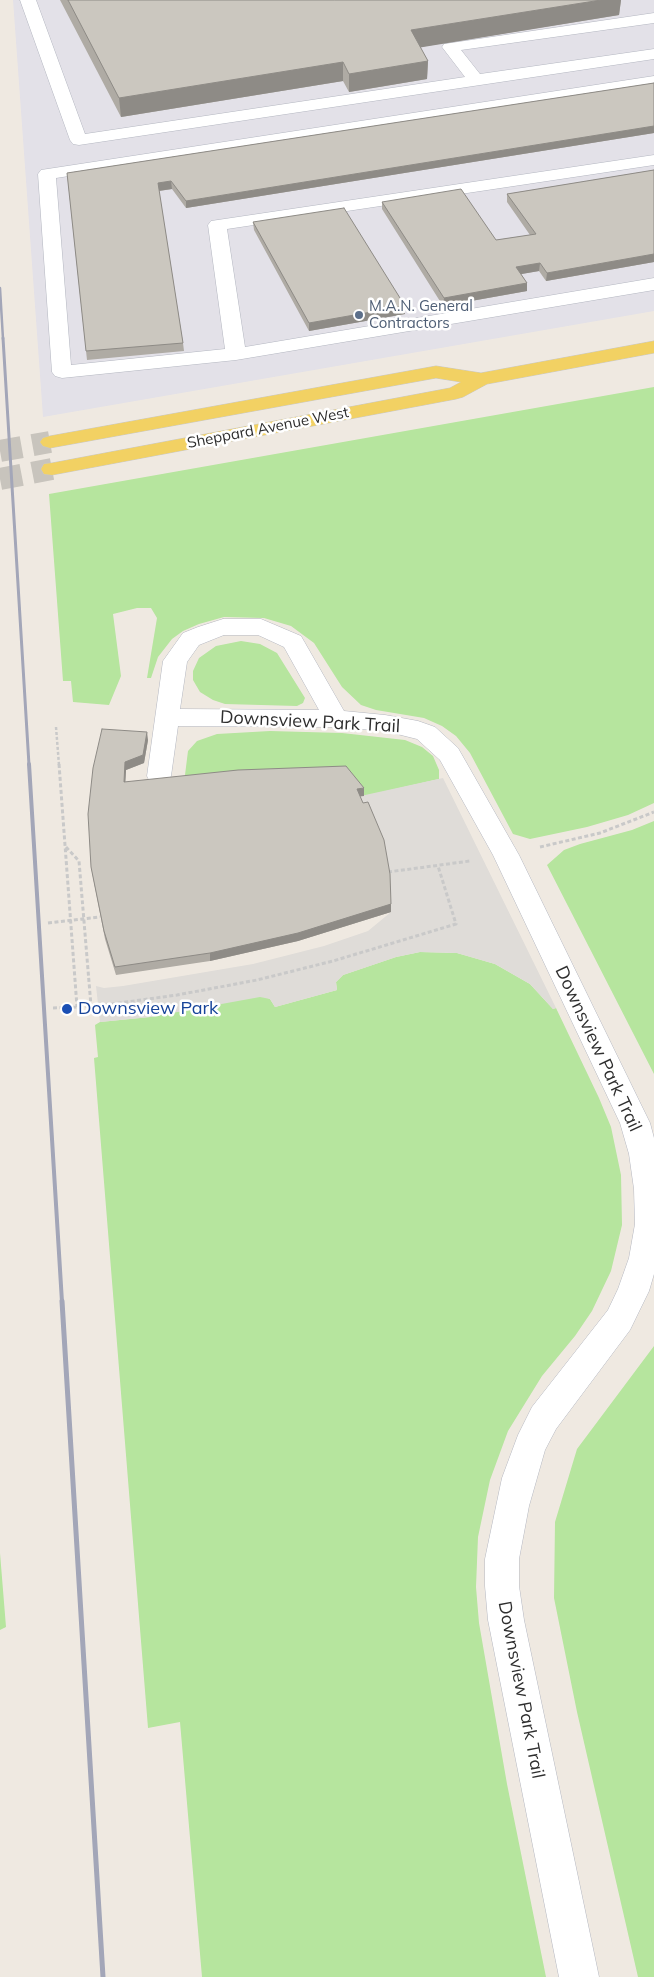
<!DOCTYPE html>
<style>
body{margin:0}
canvas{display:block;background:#efe9e1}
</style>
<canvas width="654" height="1977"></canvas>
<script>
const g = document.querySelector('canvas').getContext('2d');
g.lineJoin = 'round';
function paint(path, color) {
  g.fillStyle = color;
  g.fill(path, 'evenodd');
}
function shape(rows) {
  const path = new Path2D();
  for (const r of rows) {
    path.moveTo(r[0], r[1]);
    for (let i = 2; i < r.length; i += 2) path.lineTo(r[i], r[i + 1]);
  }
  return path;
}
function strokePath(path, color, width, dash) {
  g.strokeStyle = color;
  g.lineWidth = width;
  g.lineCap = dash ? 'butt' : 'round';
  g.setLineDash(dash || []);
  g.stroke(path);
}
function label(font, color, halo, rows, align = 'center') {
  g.font = font + ' Mulish,sans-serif';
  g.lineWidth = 5;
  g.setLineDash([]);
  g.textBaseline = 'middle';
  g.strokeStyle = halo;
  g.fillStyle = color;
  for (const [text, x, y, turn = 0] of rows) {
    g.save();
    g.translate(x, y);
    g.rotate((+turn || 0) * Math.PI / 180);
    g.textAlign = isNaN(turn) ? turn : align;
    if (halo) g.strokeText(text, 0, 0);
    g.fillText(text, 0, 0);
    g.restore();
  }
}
paint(shape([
 [13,0,654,0,654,311,43,417]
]), '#e3e1e8');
paint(shape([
 [654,387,654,803,628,815,587,827,530,839,513,834,470,753,456,736,442,726,424,718,376,710,361,705,342,687,314,643,291,626,264,618,224,617,199,624,183,631,172,639,158,657,151,678,147,678,157,618,151,608,137,608,113,614,121,676,109,705,73,702,71,681,63,681,49,494],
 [241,641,260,644,277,653,305,698,303,703,297,706,225,704,213,700,200,692,193,680,193,671,199,658,216,646],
 [270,731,342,733,405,740,422,747,433,756,439,770,439,779,364,796,346,774,184,783,188,751,197,741,217,734],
 [654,821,654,1074,547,865,564,850,580,844,632,830],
 [420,952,457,953,495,964,530,984,553,1009,556,1008,599,1098,611,1127,621,1175,622,1225,611,1271,592,1311,575,1336,542,1376,508,1431,490,1480,478,1537,476,1587,479,1623,507,1784,546,1977,202,1977,180,1722,148,1728,94,1058,98,1057,95,1025,100,1022,150,1017,254,997,265,997,270,999,275,1007,337,990,336,982,343,975,396,957],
 [654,1346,654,1977,638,1977,577,1712,554,1598,555,1522,577,1449],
 [0,1553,6,1627,0,1630]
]), '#b6e59e');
paint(shape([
 [443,778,556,1008,553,1009,530,984,495,964,457,953,420,952,396,957,343,975,336,982,337,990,275,1007,270,999,260,997,150,1017,100,1022,96,986,104,988,123,986,253,964,324,946,368,931,391,912,356,797]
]), '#dfdcd8');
strokePath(shape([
 [0,451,50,442],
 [0,479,52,469]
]), '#c8c4bd', 22, [22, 11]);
const minor = shape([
 [20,0,36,0,85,134,465,77,442,47,444,44,654,13,654,23,461,50,480,74,654,49,654,59,79,145,73,144,70,140,20,0],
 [654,76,654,86,56,178,71,365,225,349,208,225,211,221,654,155,654,165,227,229,245,347,654,278,654,290,236,360,62,378,55,376,52,372,38,174,41,170,654,76],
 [223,619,261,619,301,636,344,711,385,715,418,721,435,727,458,748,519,855,650,1123,654,1138,654,1274,649,1291,630,1330,556,1429,545,1450,529,1506,519,1559,519,1586,524,1620,599,1977,559,1977,488,1620,485,1586,485,1559,502,1478,518,1435,532,1407,608,1310,618,1289,629,1258,635,1224,634,1189,629,1154,620,1123,493,855,440,760,417,739,385,731,336,727,178,726,171,776,168,782,159,785,150,782,147,776,163,661,183,633,198,627,223,619],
 [224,635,258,635,284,647,319,710,180,709,187,662,199,645,224,635]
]);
const major = shape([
 [654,341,654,353,487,384,463,397,456,399,52,475,44,474,41,469,44,464,52,463,450,388,461,382,436,378,50,448,43,446,40,442,43,438,50,436,436,366,481,373,654,341]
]);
strokePath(minor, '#b4b7c1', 1);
strokePath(major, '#c9c9c9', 1);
strokePath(shape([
 [56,727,59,765]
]), '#c9c9c9', 2.5, [3, 2]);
strokePath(shape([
 [59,764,77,1007],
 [66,847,79,861,91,1006],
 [540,847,600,833,654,812],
 [388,872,470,861],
 [48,923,100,917],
 [53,1008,98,1006,177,995,257,980,333,961,456,924,438,866]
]), '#c9c9c9', 3, [4, 2.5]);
paint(minor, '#fff');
paint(major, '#f2d163');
strokePath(shape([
 [0,288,3,339]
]), '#a3a6b8', 2.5);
strokePath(shape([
 [3,338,29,765]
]), '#a3a6b8', 3);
strokePath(shape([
 [29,764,62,1302]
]), '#a3a6b8', 4);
strokePath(shape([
 [62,1301,103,1977]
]), '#a3a6b8', 5);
paint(shape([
 [60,0,621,0,619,15,420,47,428,61,427,79,349,92,343,81,121,117],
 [654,83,654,133,186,208,172,189,159,191,183,343,184,351,87,360,67,173],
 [654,170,654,262,546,281,539,271,521,274,527,283,527,291,443,306,382,209,382,202,496,240,530,235,507,202,507,194],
 [253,222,405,306,405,314,309,331,254,230],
 [148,740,144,763,126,770,125,782,364,788,364,796,360,796,391,904,391,912,298,941,210,961,116,975,105,939,91,867,93,768]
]), '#afaba4');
paint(shape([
 [601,0,621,0,619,15,411,49,411,30],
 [428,61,427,79,349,92,349,74],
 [343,62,343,81,121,117,119,98],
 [654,126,654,133,186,208,186,201],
 [171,181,172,189,158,191,158,183],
 [654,254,654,262,546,281,547,273],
 [540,263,539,271,516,275,516,267],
 [527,283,527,291,443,306,444,298],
 [405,306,405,314,309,331,309,323],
 [147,732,148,740,144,763,126,770,125,790,124,782,125,762],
 [364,788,364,796,356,797,357,789],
 [391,904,391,912,298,941,210,961,210,953]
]), '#8e8b86');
const building = shape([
 [68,0,601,0,411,30,428,61,349,74,343,62,119,98,68,0],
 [654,83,654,126,186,201,171,181,158,183,183,343,86,351,67,173,654,83],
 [654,170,654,254,547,273,540,263,516,267,527,283,444,298,382,202,461,189,496,240,536,234,507,194,654,170],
 [344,208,405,306,309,323,253,222,344,208],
 [102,729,147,732,143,755,125,762,124,782,238,770,346,766,364,788,357,789,363,803,368,802,384,840,390,874,391,904,298,933,210,953,115,967,104,931,91,867,88,814,93,768,102,729]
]);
paint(building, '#cbc7bf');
strokePath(building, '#8e8b86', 1);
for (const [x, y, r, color] of [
 [359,315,5,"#5c6f8a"],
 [67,1009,6,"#1a4fb4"]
]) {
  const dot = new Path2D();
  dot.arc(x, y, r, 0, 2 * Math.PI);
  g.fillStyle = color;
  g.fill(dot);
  strokePath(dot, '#fff', 2);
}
label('15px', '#4e5e75', '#fff', [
 ["M.A.N. General",369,306],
 ["Contractors",369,323]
], 'left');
label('15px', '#2e2e2e', '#fff', [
 ["Sheppard Avenue West",268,428,-11]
]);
label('18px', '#2e2e2e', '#fff', [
 ["Downsview Park Trail",310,722,3],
 ["Downsview Park Trail",598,1049,65],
 ["Downsview Park Trail",521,1690,79]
]);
label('18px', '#164399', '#fff', [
 ["Downsview Park",78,1009]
], 'left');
</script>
